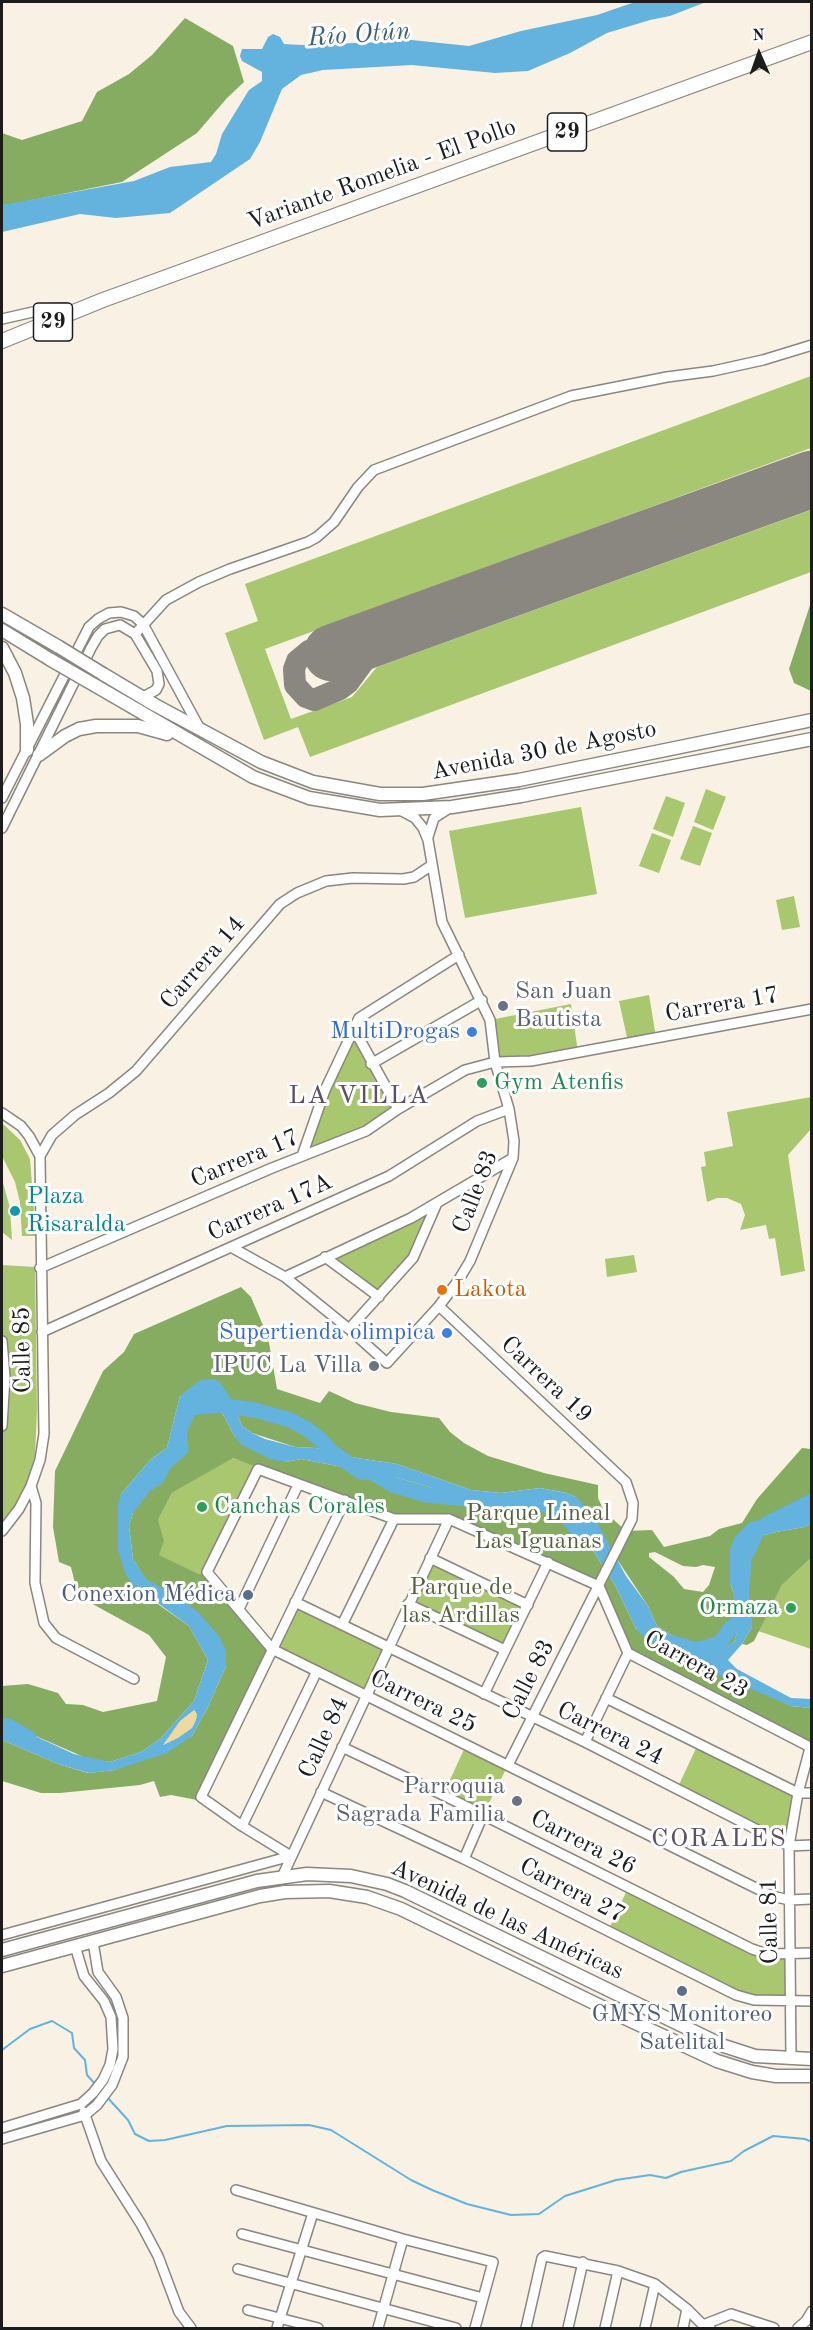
<!DOCTYPE html>
<meta charset="utf-8">
<style>
body{margin:0}
#map{position:relative;width:813px;height:2330px;overflow:hidden;background:#f9f1e3;font-family:"Old Standard TT",serif}
canvas{display:block}
.frame{position:absolute;inset:0;border:3px solid #1c1c1c;pointer-events:none}
.north{position:absolute;left:729px;top:24px;width:60px;height:60px;-webkit-text-stroke:4px #fff;paint-order:stroke;rotate:358deg;font-size:16px;font-weight:700;line-height:24px;text-align:center;color:#1c1c1c}
.north::after{content:'';display:block;margin:auto;width:21px;height:27px;background:#1c1c1c;clip-path:polygon(50% 0,100% 100%,50% 72%,0 100%)}
</style>
<div id="map">
<canvas width="813" height="2330"></canvas>
<div class="frame"></div>
<div class="north">N</div>
</div>
<script>
const g = document.querySelector('canvas').getContext('2d');
g.lineJoin = 'round';
function paint(path, color) {
  g.fillStyle = color;
  g.fill(path, 'evenodd');
}
function shape(rows) {
  const path = new Path2D();
  for (const r of rows) {
    path.moveTo(r[0], r[1]);
    for (let i = 2; i < r.length; i += 2) path.lineTo(r[i], r[i + 1]);
  }
  return path;
}
function strokePath(path, color, width, dash) {
  g.strokeStyle = color;
  g.lineWidth = width;
  g.lineCap = dash ? 'butt' : 'round';
  g.setLineDash(dash || []);
  g.stroke(path);
}
function label(font, color, halo, rows, align = 'center') {
  g.font = font + ' "Old Standard TT",serif';
  g.lineWidth = 6;
  g.setLineDash([]);
  g.textBaseline = 'middle';
  g.strokeStyle = halo;
  g.fillStyle = color;
  for (const [text, x, y, turn = 0] of rows) {
    g.save();
    g.translate(x, y);
    g.rotate((+turn || 0) * Math.PI / 180);
    g.textAlign = isNaN(turn) ? turn : align;
    if (halo) g.strokeText(text, 0, 0);
    g.fillText(text, 0, 0);
    g.restore();
  }
}
paint(shape([
 [811,376,811,448,265,649,291,719,352,697,377,667,811,510,811,572,310,757,298,727,264,740,225,633,258,621,245,584],
 [706,789,726,797,713,830,694,822],
 [666,796,685,803,673,837,653,829],
 [581,807,597,894,465,918,449,831],
 [693,826,712,833,700,866,680,859],
 [652,833,671,840,659,873,639,866],
 [794,896,800,927,782,930,776,900],
 [649,995,656,1037,628,1042,619,1001],
 [571,1004,578,1052,495,1062,490,1020],
 [354,1029,398,1109,366,1131,302,1156],
 [811,1097,811,1129,788,1155,805,1271,781,1276,775,1238,769,1239,766,1225,740,1230,745,1215,741,1204,727,1198,717,1198,707,1202,701,1167,706,1166,704,1152,733,1146,727,1112],
 [2,1123,20,1140,30,1159,36,1236,22,1236,20,1202,15,1182,2,1156],
 [2,1179,10,1208,12,1240,2,1232],
 [437,1203,413,1258,379,1297,325,1257],
 [634,1255,637,1272,607,1277,605,1259],
 [2,1265,35,1267,37,1410,35,1456,29,1480,15,1507,2,1526],
 [232,1458,496,1535,258,1469,207,1572,199,1574,158,1555,158,1520,172,1493],
 [430,1558,528,1605,505,1650,408,1604],
 [811,1558,811,1649,758,1631,782,1585],
 [295,1602,388,1648,366,1695,272,1649],
 [698,1744,798,1793,789,1846,677,1789],
 [466,1745,508,1765,483,1815,443,1795],
 [628,1888,752,1949,790,1953,791,2002,754,2000,608,1931]
]), '#a8c76f');
paint(shape([
 [185,18,233,46,244,82,227,98,197,133,122,182,2,206,2,133,22,140,82,121,97,92,129,74,152,55],
 [811,602,811,691,794,683,789,669],
 [241,1287,251,1297,268,1337,277,1389,320,1403,329,1391,355,1403,391,1412,439,1418,450,1432,464,1443,488,1456,544,1473,598,1485,598,1498,604,1511,626,1531,652,1530,664,1547,710,1536,719,1529,742,1523,757,1499,802,1448,811,1449,811,1508,764,1518,730,1550,730,1583,741,1612,741,1620,734,1642,718,1652,702,1652,693,1649,657,1626,648,1606,576,1497,567,1493,540,1488,501,1493,471,1490,397,1464,344,1456,316,1448,295,1447,252,1433,242,1426,231,1399,180,1396,167,1448,151,1459,121,1494,118,1549,155,1602,189,1626,208,1660,194,1701,160,1739,141,1752,110,1762,86,1758,22,1730,2,1727,2,1686,28,1684,58,1693,66,1704,83,1705,103,1712,157,1701,166,1657,149,1635,78,1596,71,1567,59,1562,53,1527,55,1471,103,1371,124,1352,134,1334],
 [655,1552,683,1566,696,1567,703,1565,715,1567,709,1585,703,1592,684,1589,674,1577,649,1557,649,1553],
 [206,1401,218,1405,235,1437,286,1462,301,1459,394,1477,443,1491,476,1505,493,1505,524,1499,549,1504,578,1527,615,1585,636,1629,791,1706,811,1708,812,1748,628,1653,599,1586,449,1519,394,1519,233,1458,172,1493,158,1520,164,1541,159,1555,199,1574,207,1572,272,1649,201,1797,197,1800,171,1795,160,1797,154,1781,140,1785,60,1793,41,1793,2,1781,2,1740,61,1765,88,1773,115,1770,192,1736,208,1707,226,1666,184,1601,146,1580,133,1559,129,1526,139,1493,186,1443,185,1418,190,1408,197,1402],
 [811,1524,811,1558,782,1585,754,1641,747,1645,742,1644,752,1627,752,1614,748,1593,746,1565,750,1544,758,1537,776,1532,804,1527]
]), '#86ac62');
paint(shape([
 [194,1709,197,1714,196,1720,192,1728,178,1739,162,1745,180,1721]
]), '#eeda9e');
paint(shape([
 [635,2,706,2,670,16,650,20,607,33,570,53,528,71,495,73,412,65,323,70,301,75,282,89,260,142,250,159,170,213,116,218,80,214,2,232,2,205,134,181,170,167,211,162,216,154,222,134,244,98,249,90,262,81,262,72,242,61,240,56,242,49,262,49,268,37,273,34,280,37,284,44,302,45,383,42,402,39,469,46,521,31,597,15],
 [213,1379,220,1382,231,1399,242,1426,252,1433,265,1439,295,1447,316,1448,344,1456,397,1464,471,1490,501,1493,540,1488,567,1493,576,1497,592,1513,626,1576,648,1606,657,1626,693,1649,702,1652,718,1651,734,1642,741,1620,741,1611,730,1583,730,1550,734,1538,750,1522,811,1508,811,1524,804,1527,776,1532,758,1537,750,1544,746,1565,748,1593,752,1614,752,1627,742,1644,728,1660,737,1669,791,1698,811,1699,811,1708,791,1706,716,1674,644,1637,636,1629,615,1585,578,1527,549,1504,524,1499,493,1505,476,1505,443,1491,394,1477,301,1459,286,1462,270,1459,242,1445,235,1437,218,1405,206,1401,197,1402,190,1408,185,1418,186,1443,139,1493,129,1526,133,1559,146,1579,184,1601,198,1612,219,1636,226,1651,226,1666,208,1707,192,1736,167,1753,115,1770,89,1773,61,1765,2,1740,2,1727,22,1730,74,1754,110,1762,141,1752,160,1739,194,1701,208,1660,189,1626,132,1584,125,1573,118,1549,118,1506,121,1494,151,1459,167,1448,180,1396,200,1380],
 [194,1710,197,1714,196,1720,192,1728,178,1738,163,1745,180,1721]
]), '#64b2de');
strokePath(shape([
 [2,2050,30,2029,52,2021,72,2033,74,2048,85,2060,87,2075,96,2085],
 [106,2096,128,2120,135,2134,149,2141,165,2140,227,2126,309,2125,331,2130,411,2180,432,2190,467,2204,511,2215,539,2214,565,2196,616,2180,650,2175,666,2178,681,2172,731,2161,744,2151,773,2136,805,2139,812,2142]
]), '#64b2de', 2);
strokePath(shape([
 [129,1506,145,1485,157,1478,165,1463,181,1449,179,1431,190,1408,218,1405,255,1410,290,1420,307,1429,321,1440,332,1452,361,1472,373,1473,393,1485,426,1495,477,1500,493,1505,507,1501,536,1500,563,1514,576,1528,578,1526,595,1538],
 [673,1643,693,1649,703,1648,720,1643,729,1630,741,1620,741,1595,744,1564,742,1558,747,1553,757,1531,770,1522,812,1501],
 [2,1726,8,1726,29,1738]
]), '#64b2de', 15);
strokePath(shape([
 [332,653,317,649,309,651,297,661,294,669,295,685,306,697,314,700,340,689,348,683,383,635]
]), '#8a8680', 22);
strokePath(shape([
 [332,653,812,479]
]), '#8a8680', 57);
const minor = shape([
 [2,319,46,309,66,308],
 [135,634,166,600,199,582,230,569,308,542,317,537,334,522,358,487,374,470,571,396,667,377,713,371,763,360,812,345],
 [2,798,89,627,98,619,109,613,121,612,134,616,143,624,200,729],
 [2,828,91,648,98,636,105,629,120,625,135,634,157,671,159,684,156,690,145,696,138,695],
 [428,837,434,818,448,809],
 [354,1029,398,1109],
 [371,1064,482,1000],
 [2,1113,21,1126,29,1136,40,1156,44,1434,40,1460,31,1486,19,1509,2,1531],
 [40,1156,52,1135,75,1115,109,1093,136,1071,280,904,297,893,326,881,353,878,403,879,414,877,432,865],
 [302,1156,325,1090,359,1018,459,955],
 [231,1247,285,1277,349,1329,387,1363,439,1306,458,1281,470,1261,513,1158,514,1141,509,1109,495,1062,490,1020,442,922,428,840,423,828,415,818,400,810],
 [325,1257,379,1297],
 [40,1268,272,1168,366,1131,398,1109,465,1070,495,1062,531,1061,812,1009],
 [285,1277,411,1218,513,1158],
 [439,1306,626,1482,633,1503,632,1519,508,1765],
 [349,1329,413,1258,437,1203],
 [42,1332,389,1176,477,1121,509,1109],
 [2,1341,5,1377,2,1426],
 [31,1486,36,1503,35,1583,44,1623,56,1638,134,1679],
 [430,1558,528,1605],
 [295,1602,585,1742,789,1846,812,1845],
 [408,1604,505,1650],
 [239,1609,298,1485],
 [342,1625,394,1519],
 [484,1694,548,1562],
 [606,1698,798,1793,812,1793],
 [585,1742,628,1653],
 [342,1747,443,1795,752,1949,767,1954,812,1953],
 [812,1748,628,1653,599,1586,449,1519,394,1519,258,1469,207,1572,272,1649,772,1896,789,1900,812,1899],
 [321,1792,464,1859,736,1995,754,2000,812,2001],
 [242,1826,317,1671],
 [291,1856,242,1826,201,1797,345,1500],
 [464,1859,483,1815],
 [282,1877,449,1519],
 [2,1935,291,1856],
 [791,2059,789,1846,798,1793,810,1748],
 [84,2112,101,2161,141,2224,158,2256,179,2312,191,2328],
 [2,2128,81,2104,93,2093,103,2080,110,2065,113,2049,111,2017,104,2001,84,1976,75,1946],
 [2,2139,85,2115,97,2105,112,2085,123,2057,123,2018,116,1997,98,1972,93,1942],
 [236,2190,403,2239,493,2262,475,2328],
 [242,2234,483,2298],
 [238,2269,456,2328],
 [248,2310,318,2328],
 [703,2325,731,2314,774,2328],
 [277,2328,313,2213],
 [378,2328,403,2239],
 [526,2328,542,2258,545,2256,618,2271,655,2284,687,2309,703,2325,710,2328],
 [568,2328,583,2262],
 [605,2328,618,2271],
 [645,2328,655,2284],
 [683,2328,687,2309],
 [798,2328,806,2321,812,2311]
]);
const major = shape([
 [2,614,59,647],
 [2,630,51,660],
 [2,648,15,673,23,698,27,724,27,750],
 [103,674,155,705,261,762,313,782,380,794,423,794,519,780,812,720],
 [96,686,253,777,309,798,380,810,452,807,521,796,812,739],
 [39,755,65,736,79,729,96,726,138,726,167,734],
 [2,1950,257,1881,307,1874,351,1876,387,1884,405,1891,724,2046,755,2056,812,2059],
 [2,1966,260,1896,285,1892,329,1891,367,1897,401,1909,629,2020,717,2061,752,2072,776,2076,812,2076]
]);
const highway = shape([
 [2,341,103,300,812,42]
]);
strokePath(minor, '#8a8680', 12);
strokePath(major, '#8a8680', 15);
strokePath(highway, '#8a8680', 16);
strokePath(minor, '#fff', 9);
strokePath(major, '#fff', 12);
strokePath(highway, '#fff', 14);
const majorBridge = shape([
 [59,647,103,674],
 [51,660,96,686]
]);
strokePath(majorBridge, '#8a8680', 15, []);
strokePath(majorBridge, '#fff', 12);
for (const [x, y, r, color] of [
 [503,1006,6,"#6b7280"],
 [472,1032,6,"#3f7fe0"],
 [482,1083,6,"#2e9e5b"],
 [15,1211,6,"#0f9aa8"],
 [442,1290,6,"#e8710a"],
 [447,1333,6,"#3f7fe0"],
 [374,1366,6,"#6b7280"],
 [202,1507,6,"#2e9e5b"],
 [248,1595,6,"#5c6f8a"],
 [791,1608,6,"#2e9e5b"],
 [517,1801,6,"#6b7280"],
 [682,1991,6,"#5c6f8a"]
]) {
  const dot = new Path2D();
  dot.arc(x, y, r, 0, 2 * Math.PI);
  g.fillStyle = color;
  g.fill(dot);
  strokePath(dot, '#fff', 2);
}
for (const [x, y, w] of [
 [567,132,39],
 [53,322,39]
]) {
  const box = new Path2D();
  box.roundRect(x - w / 2, y - 19, w, 38, 4.5);
  g.fillStyle = '#fff';
  g.fill(box);
  strokePath(box, '#1c1c1c', 1.5);
}
label('bold 22px', '#1c1c1c', null, [
 ["29",567,132],
 ["29",53,322]
]);
label('24px', '#1c1c1c', '#fff', [
 ["Variante Romelia - El Pollo",382,175,-20],
 ["Avenida 30 de Agosto",544,751,-11],
 ["Carrera 14",203,963,-49],
 ["Carrera 17",722,1005,-10],
 ["Carrera 17",245,1159,-23],
 ["Calle 83",476,1192,-69],
 ["Carrera 17A",270,1208,-24],
 ["Calle 85",23,1350,-91],
 ["Carrera 19",546,1380,43],
 ["Carrera 23",696,1665,29],
 ["Calle 83",529,1680,-63],
 ["Carrera 25",423,1702,26],
 ["Carrera 24",610,1734,26],
 ["Calle 84",324,1738,-65],
 ["Carrera 26",583,1843,27],
 ["Carrera 27",572,1891,27],
 ["Avenida de las Américas",507,1920,25],
 ["Calle 81",770,1921,-91]
]);
label('24px', '#5b616d', '#fff', [
 ["San Juan",515,992,"left"],
 ["Bautista",515,1020,"left"],
 ["IPUC La Villa",362,1366],
 ["Parroquia",505,1787],
 ["Sagrada Familia",505,1815]
], 'right');
label('24px', '#366cbe', '#fff', [
 ["MultiDrogas",460,1032],
 ["Supertienda olimpica",435,1333]
], 'right');
label('24px', '#27864d', '#fff', [
 ["Gym Atenfis",494,1083],
 ["Canchas Corales",214,1507],
 ["Ormaza",779,1608,"right"]
], 'left');
label('24px', '#0d838f', '#fff', [
 ["Plaza",27,1197],
 ["Risaralda",27,1225]
], 'left');
label('24px', '#c56008', '#fff', [
 ["Lakota",454,1290]
], 'left');
label('24px', '#54603d', '#fff', [
 ["Parque Lineal",538,1514],
 ["Las Iguanas",538,1542],
 ["Parque de",461,1588],
 ["las Ardillas",461,1616]
]);
label('24px', '#4e5e75', '#fff', [
 ["Conexion Médica",236,1595],
 ["GMYS Monitoreo",682,2015,"center"],
 ["Satelital",682,2043,"center"]
], 'right');
label('italic 26px', '#3c6073', '#fff', [
 ["Río Otún",359,35,-4]
]);
g.letterSpacing = '1.5px';
label('26px', '#5b5163', '#fff', [
 ["LA VILLA",359,1096],
 ["CORALES",719,1839]
]);
g.letterSpacing = '0px';
</script>
